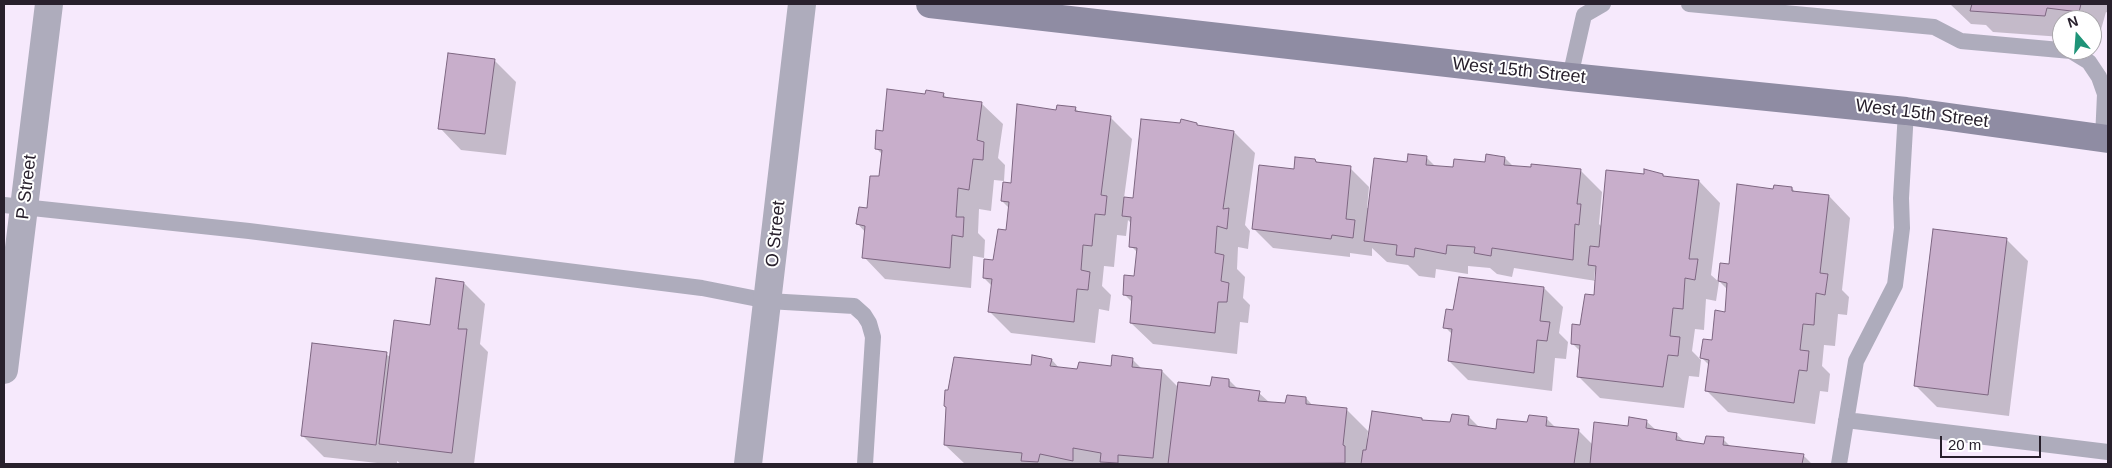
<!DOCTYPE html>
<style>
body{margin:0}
#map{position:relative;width:2112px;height:468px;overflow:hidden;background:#f6e9fc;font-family:Arial,sans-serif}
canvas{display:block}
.frame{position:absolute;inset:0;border:5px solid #28202c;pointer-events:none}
.north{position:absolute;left:2052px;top:10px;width:50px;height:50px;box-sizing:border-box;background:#fff;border:1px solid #a9a6ab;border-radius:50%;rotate:342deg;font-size:14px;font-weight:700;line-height:20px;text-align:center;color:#28202c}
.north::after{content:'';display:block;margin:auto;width:18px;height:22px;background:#1f9478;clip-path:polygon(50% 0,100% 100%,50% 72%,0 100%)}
.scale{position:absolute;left:1940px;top:436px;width:101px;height:22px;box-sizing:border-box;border:2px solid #28202c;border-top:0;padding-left:6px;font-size:15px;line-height:18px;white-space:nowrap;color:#28202c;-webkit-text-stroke:4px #fff;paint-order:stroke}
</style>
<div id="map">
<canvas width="2112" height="468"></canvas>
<div class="frame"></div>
<div class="north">N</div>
<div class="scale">20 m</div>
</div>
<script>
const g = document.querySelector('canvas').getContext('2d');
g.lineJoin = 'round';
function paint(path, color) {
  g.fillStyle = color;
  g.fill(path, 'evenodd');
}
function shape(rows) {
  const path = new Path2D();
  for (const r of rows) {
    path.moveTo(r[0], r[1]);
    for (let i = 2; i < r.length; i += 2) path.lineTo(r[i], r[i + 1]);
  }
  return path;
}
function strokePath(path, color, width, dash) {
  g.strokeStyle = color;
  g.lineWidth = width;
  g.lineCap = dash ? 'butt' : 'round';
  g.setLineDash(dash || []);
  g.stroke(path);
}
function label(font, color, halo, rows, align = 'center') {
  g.font = font + ' Arial,sans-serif';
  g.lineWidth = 4;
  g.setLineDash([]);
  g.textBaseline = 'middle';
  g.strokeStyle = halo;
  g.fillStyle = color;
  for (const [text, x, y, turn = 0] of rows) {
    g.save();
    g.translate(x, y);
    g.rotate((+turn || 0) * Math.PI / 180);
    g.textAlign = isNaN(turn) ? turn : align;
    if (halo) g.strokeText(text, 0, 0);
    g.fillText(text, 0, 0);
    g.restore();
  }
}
paint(shape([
 [1950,4,2108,4,2108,13,2106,12,2100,33,2092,32,2092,20,2062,20,2062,37,1993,32,1986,25,1971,24],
 [494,60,516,82,506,155,461,150,440,128],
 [943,94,947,98,981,103,1003,124,998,158,1005,165,1004,181,994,180,991,211,979,209,978,233,985,240,984,258,973,256,971,288,885,279,864,257,866,233,857,223,869,209,880,177,883,155,877,149,884,132,926,95],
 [1075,108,1080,113,1110,117,1132,139,1124,198,1135,199,1182,124,1196,124,1199,127,1234,132,1255,153,1245,225,1250,231,1248,249,1238,247,1237,269,1245,277,1243,298,1250,305,1248,323,1240,322,1237,354,1153,344,1131,323,1133,303,1125,295,1135,277,1138,253,1131,246,1132,224,1128,220,1126,236,1117,235,1114,267,1104,266,1102,286,1111,295,1109,311,1099,309,1095,343,1011,333,989,311,992,286,984,278,994,261,1007,232,1009,208,1002,201,1057,111],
 [1426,157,1436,167,1454,168,1486,163,1505,158,1514,167,1532,169,1532,166,1581,171,1602,192,1599,224,1602,227,1645,175,1662,175,1665,177,1699,181,1720,203,1711,275,1719,282,1716,301,1706,299,1704,330,1695,329,1692,351,1701,360,1699,377,1689,376,1684,408,1600,398,1578,376,1581,352,1572,343,1595,296,1596,281,1514,268,1512,277,1497,274,1490,268,1468,266,1468,274,1436,269,1435,278,1419,276,1408,265,1387,262,1372,248,1372,256,1350,253,1350,257,1273,248,1254,229,1295,170,1315,160,1319,164,1350,168,1369,187,1367,208,1369,208,1408,164],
 [1595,270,1597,272,1596,280,1594,280],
 [1792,188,1796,193,1829,196,1850,218,1842,290,1849,297,1847,315,1838,314,1835,346,1824,345,1822,366,1830,374,1828,392,1820,391,1815,424,1728,412,1707,391,1710,366,1702,358,1713,342,1726,313,1728,290,1719,281,1775,190],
 [2006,239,2028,261,2009,416,1937,407,1915,385],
 [464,283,485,304,480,344,488,352,474,464,401,464,397,461,397,464,386,464,324,457,302,435,386,354,391,358,431,326],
 [1544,288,1563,307,1559,333,1568,342,1566,359,1555,358,1552,391,1468,380,1449,361,1453,335,1445,327,1454,312],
 [1033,357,1052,360,1060,369,1078,371,1112,368,1132,359,1142,369,1162,371,1179,388,1211,387,1229,380,1238,389,1259,393,1270,403,1286,405,1306,398,1313,406,1346,409,1368,431,1367,439,1421,419,1423,421,1451,423,1469,417,1480,428,1497,430,1546,418,1556,428,1578,430,1593,445,1646,421,1657,431,1676,434,1686,443,1705,445,1723,439,1732,448,1803,455,1812,464,965,464,945,445,1032,366]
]), '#0003');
const building = shape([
 [1956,4,2081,4,2079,12,2047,8,2045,16,1970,11,1972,4,1956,4],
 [448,53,495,59,485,134,438,129,448,53],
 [887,89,925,94,926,90,944,93,943,97,982,102,977,140,984,142,983,160,973,159,969,190,958,188,956,217,964,217,963,237,952,235,950,268,862,258,865,226,856,224,859,207,867,208,870,176,879,176,882,150,875,149,876,130,883,131,887,89],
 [1017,104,1056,110,1057,105,1076,107,1075,111,1111,116,1101,195,1107,196,1105,215,1095,214,1092,246,1083,245,1081,270,1090,272,1088,290,1077,289,1074,322,988,312,992,279,983,278,984,259,993,260,998,229,1006,230,1009,202,1001,201,1003,182,1011,183,1017,104],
 [1141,119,1180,123,1181,119,1197,123,1197,125,1234,131,1223,209,1229,208,1227,229,1217,226,1215,253,1224,255,1221,281,1229,283,1227,302,1218,302,1215,333,1130,323,1132,296,1123,295,1124,275,1134,276,1137,248,1129,247,1131,217,1122,216,1124,197,1133,198,1141,119],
 [1408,154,1427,156,1426,165,1453,167,1454,159,1485,162,1486,154,1505,157,1504,165,1531,167,1531,164,1581,169,1577,204,1581,204,1579,225,1575,224,1573,260,1492,248,1491,256,1474,253,1475,247,1447,245,1446,254,1415,248,1414,257,1396,255,1397,245,1364,241,1374,158,1407,162,1408,154],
 [1295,157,1315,159,1316,162,1351,166,1346,219,1355,220,1353,238,1332,235,1331,239,1252,229,1259,165,1294,169,1295,157],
 [1644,169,1663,174,1663,176,1699,180,1689,259,1698,259,1695,280,1685,278,1683,309,1673,308,1670,336,1680,337,1678,356,1668,355,1663,387,1577,377,1580,345,1571,344,1572,324,1580,325,1585,294,1594,295,1596,266,1588,265,1590,246,1599,247,1606,170,1644,174,1644,169],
 [1737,184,1773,189,1774,185,1792,187,1792,191,1829,195,1820,273,1828,274,1825,295,1816,293,1814,325,1803,324,1800,350,1809,351,1807,371,1799,370,1794,403,1705,391,1709,360,1700,358,1703,339,1712,340,1715,310,1725,312,1727,283,1718,281,1720,263,1729,264,1737,184],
 [1933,229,2007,238,1988,395,1914,386,1933,229],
 [1459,277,1544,287,1540,321,1550,322,1547,341,1537,340,1534,373,1448,361,1452,329,1443,328,1446,309,1453,310,1459,277],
 [436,278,464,282,458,329,467,329,452,453,379,444,394,320,430,325,436,278],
 [312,343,387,352,376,445,301,436,312,343],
 [1032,355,1052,359,1050,366,1077,369,1079,362,1111,366,1112,355,1133,358,1132,367,1162,370,1153,458,1118,455,1118,463,1100,462,1101,453,1073,448,1073,461,1040,454,1038,462,1021,461,1022,453,944,445,946,407,944,406,945,390,948,390,954,357,1031,365,1032,355],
 [1212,377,1229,379,1229,387,1260,391,1258,401,1285,403,1287,395,1306,397,1306,404,1347,408,1343,445,1345,446,1345,463,1168,464,1178,382,1210,386,1212,377],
 [1372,411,1422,418,1422,420,1450,422,1452,414,1469,416,1468,425,1496,429,1497,419,1527,422,1529,415,1547,417,1546,426,1579,429,1574,464,1361,464,1363,450,1366,450,1372,411],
 [1629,417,1647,420,1646,428,1677,433,1676,440,1704,444,1706,436,1724,437,1723,445,1804,454,1802,464,1590,464,1594,422,1628,426,1629,417]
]);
paint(building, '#c8aecb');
strokePath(building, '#7d6681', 1);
strokePath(shape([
 [1689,4,1934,27,1961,41,2071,51,2089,62,2099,77,2105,94,2103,138],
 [1570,77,1584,15,1603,4],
 [4,205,249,231,702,288,768,301,854,306,864,315,869,323,873,337,865,464],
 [1846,420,2108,452],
 [1839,464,1856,361,1895,285,1902,228,1901,198,1906,111]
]), '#aeacbc', 16);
strokePath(shape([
 [4,370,49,4],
 [748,464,802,4]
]), '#aeacbc', 28);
strokePath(shape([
 [930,4,1570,77,1906,111,2108,139]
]), '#8f8ca3', 28);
label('18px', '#28202c', '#fff', [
 ["West 15th Street",1519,71,6],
 ["West 15th Street",1922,114,7],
 ["P Street",27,187,-83],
 ["O Street",776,234,-84]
]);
</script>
